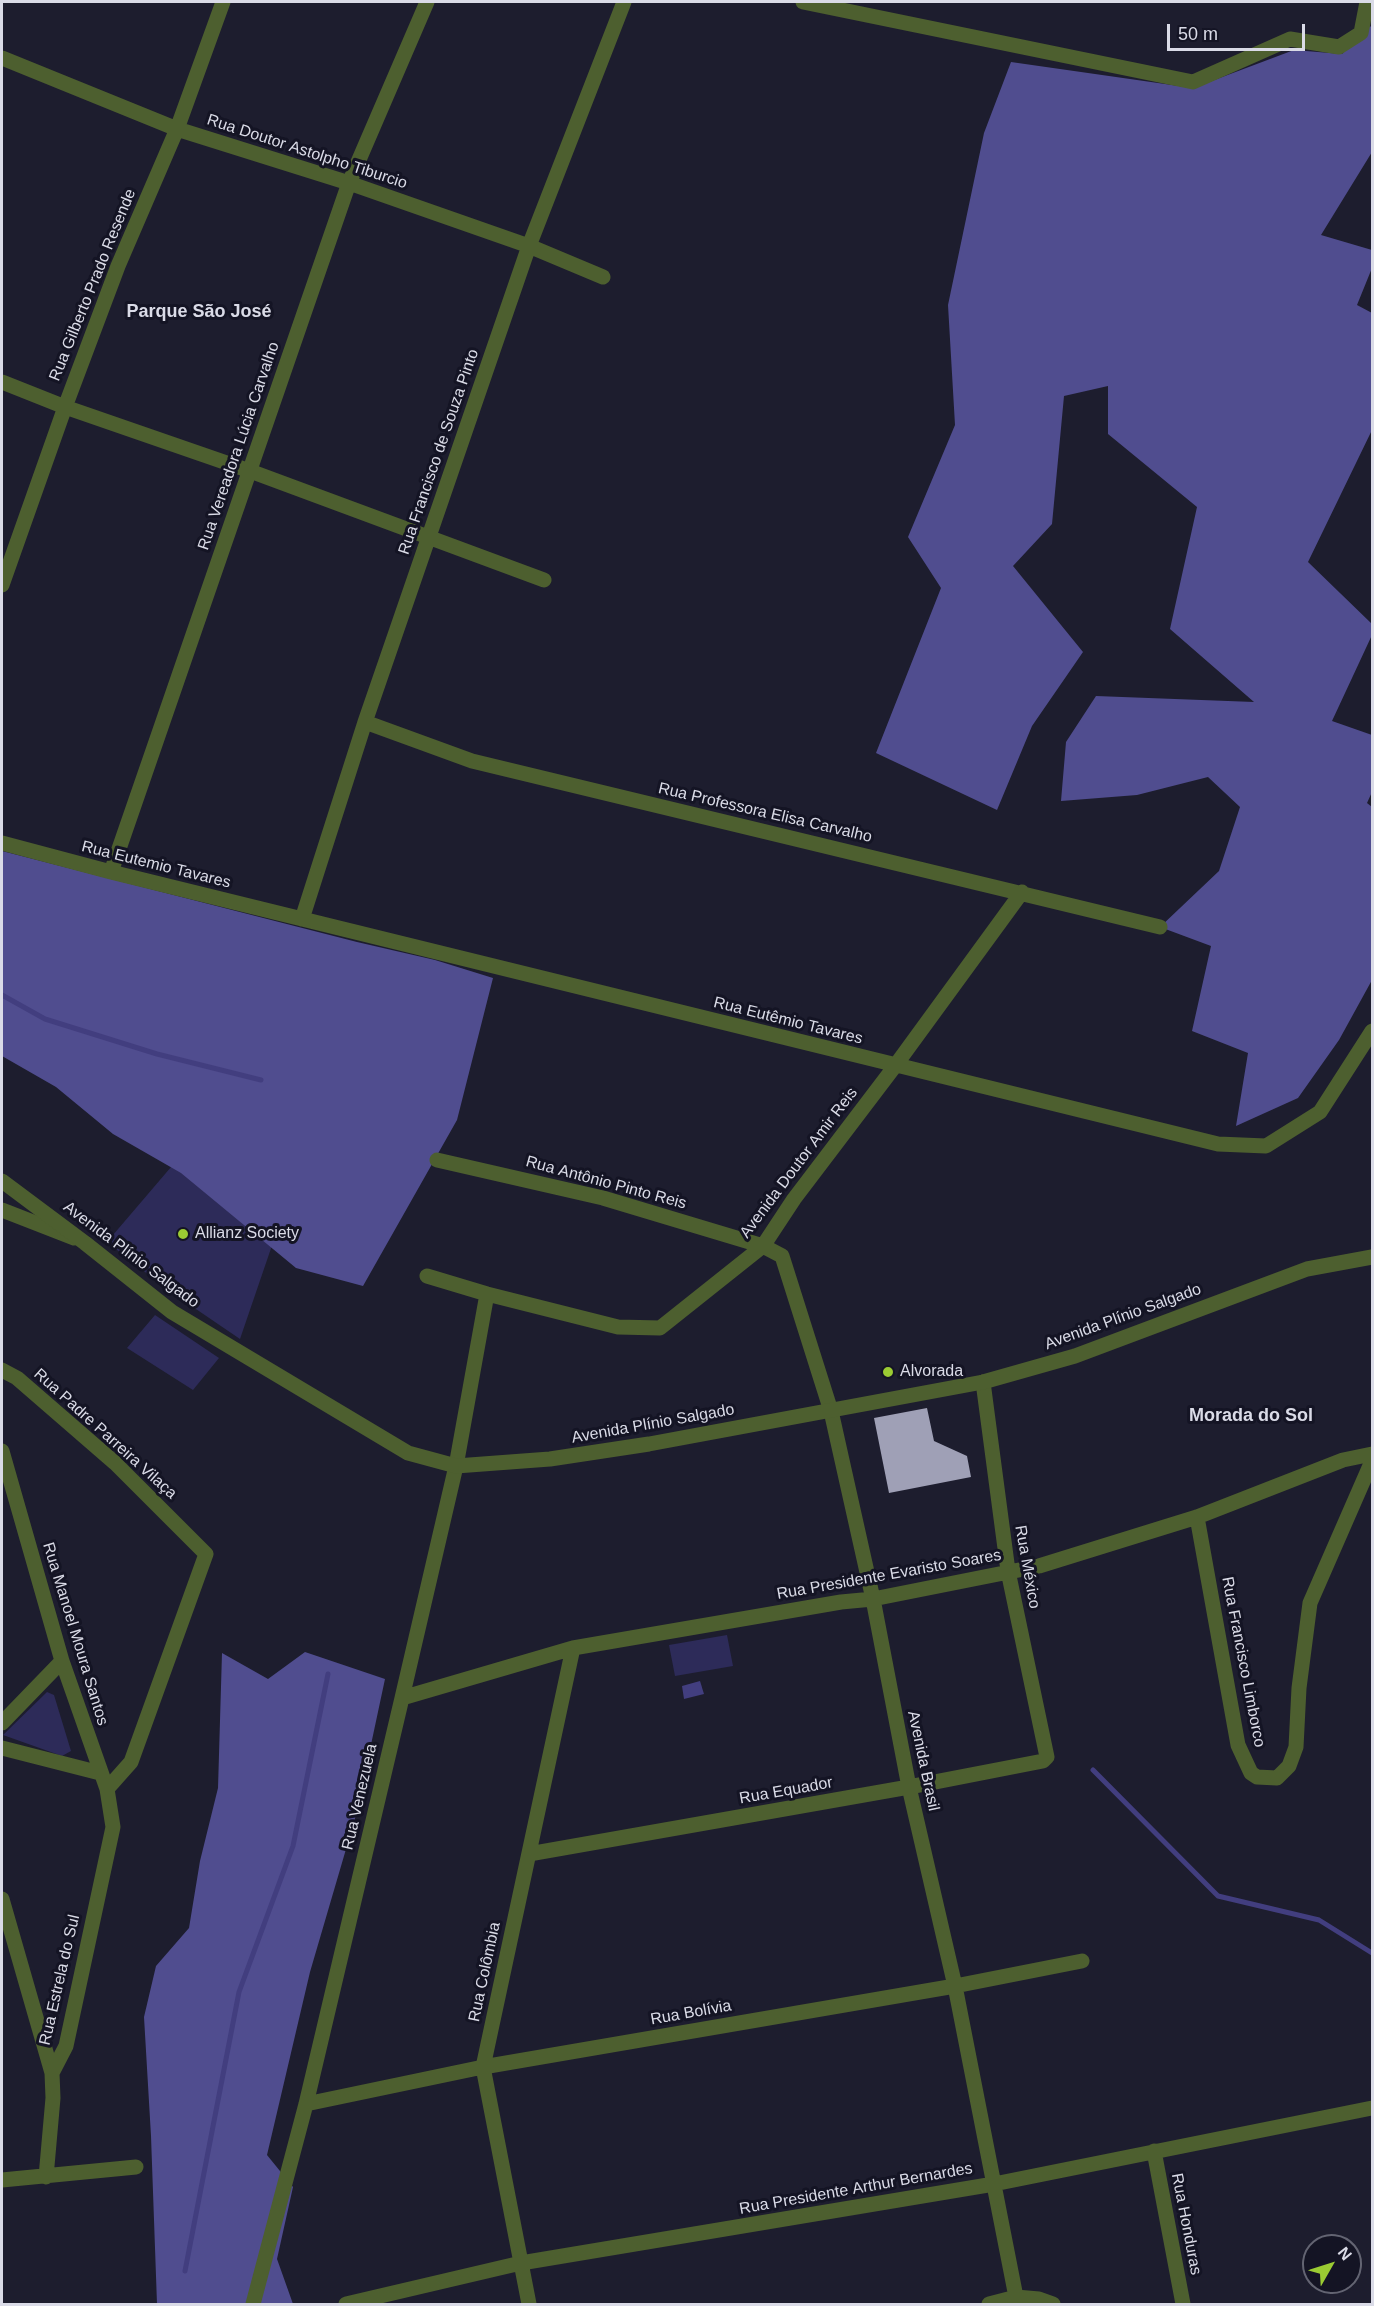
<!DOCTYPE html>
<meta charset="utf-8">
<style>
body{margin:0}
#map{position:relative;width:1374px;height:2306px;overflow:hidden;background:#1d1d2e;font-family:Arial,sans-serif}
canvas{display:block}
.frame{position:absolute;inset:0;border:3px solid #dadbe7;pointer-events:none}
.north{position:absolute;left:1302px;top:2234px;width:60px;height:60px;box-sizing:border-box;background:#141424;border:2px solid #636472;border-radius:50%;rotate:51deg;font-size:16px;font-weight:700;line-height:24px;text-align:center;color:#dadbe7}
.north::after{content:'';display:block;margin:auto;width:21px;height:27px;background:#9bcb33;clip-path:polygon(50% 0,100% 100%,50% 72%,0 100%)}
.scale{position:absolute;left:1167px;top:24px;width:138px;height:27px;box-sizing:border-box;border:3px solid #dadbe7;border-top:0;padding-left:8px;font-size:18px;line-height:21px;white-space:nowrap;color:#dadbe7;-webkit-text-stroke:4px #141424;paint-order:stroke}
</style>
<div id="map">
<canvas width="1374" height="2306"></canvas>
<div class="frame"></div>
<div class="north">N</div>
<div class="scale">50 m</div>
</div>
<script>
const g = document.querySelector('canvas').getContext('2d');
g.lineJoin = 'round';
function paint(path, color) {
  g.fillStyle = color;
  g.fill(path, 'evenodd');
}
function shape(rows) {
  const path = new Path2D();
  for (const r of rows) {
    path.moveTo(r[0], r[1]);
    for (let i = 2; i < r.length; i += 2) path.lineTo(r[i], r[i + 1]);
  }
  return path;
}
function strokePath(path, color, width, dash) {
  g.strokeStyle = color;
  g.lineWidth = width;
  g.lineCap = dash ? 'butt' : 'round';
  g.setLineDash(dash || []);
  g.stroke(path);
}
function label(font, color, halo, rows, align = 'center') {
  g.font = font + ' Arial,sans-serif';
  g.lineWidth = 6;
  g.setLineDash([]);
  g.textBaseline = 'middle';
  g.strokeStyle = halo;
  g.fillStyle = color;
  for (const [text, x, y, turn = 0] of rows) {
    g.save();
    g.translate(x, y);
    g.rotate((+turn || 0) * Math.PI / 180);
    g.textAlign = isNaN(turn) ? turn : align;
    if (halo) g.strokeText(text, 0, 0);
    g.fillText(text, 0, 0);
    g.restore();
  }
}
paint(shape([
 [177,1160,279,1225,240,1339,168,1290,107,1242],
 [155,1315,219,1358,193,1390,127,1348],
 [727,1635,733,1666,675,1676,669,1645],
 [47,1692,54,1695,71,1751,62,1756,3,1735]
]), '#2d2b59');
paint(shape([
 [1369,26,1372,27,1372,152,1321,235,1372,250,1372,268,1357,305,1372,313,1372,430,1308,562,1372,624,1372,635,1332,721,1372,735,1372,792,1367,803,1372,807,1372,980,1339,1040,1298,1098,1236,1126,1248,1053,1192,1031,1211,946,1160,927,1219,871,1240,807,1208,777,1137,795,1061,801,1066,742,1096,696,1254,702,1170,629,1197,507,1108,434,1108,386,1064,396,1052,524,1013,566,1083,652,1032,726,997,810,876,753,941,588,908,537,955,425,948,305,984,133,1011,62,1193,88,1294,50,1342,54],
 [2,851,357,942,435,960,493,978,457,1120,363,1286,296,1268,181,1173,113,1134,56,1087,2,1056],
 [305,1652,385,1679,356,1815,310,1972,267,2155,293,2187,277,2259,293,2304,157,2304,151,2136,144,2017,156,1966,189,1928,200,1861,218,1788,222,1653,268,1679]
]), '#504d8f');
paint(shape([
 [700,1681,704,1694,684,1699,682,1686]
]), '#423e7f');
strokePath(shape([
 [2,995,45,1019,157,1054,261,1080],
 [1093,1770,1218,1896,1319,1920,1372,1953],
 [185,2271,239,1992,293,1846,328,1674]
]), '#423e7f', 5);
paint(shape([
 [927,1408,934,1441,967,1456,971,1477,889,1493,874,1418]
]), '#9fa0b6');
strokePath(shape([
 [803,2,1193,82,1290,39,1339,47,1361,33,1367,2],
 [2,58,177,129,349,183,529,246,603,277],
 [2,382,65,407,250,471,544,580],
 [2,585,65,407,118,266,177,129,223,2],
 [365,722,472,761,1160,927],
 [2,843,111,872,1218,1144,1266,1146,1320,1112,1372,1031],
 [111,872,349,183,427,2],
 [302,919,365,722,529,246,624,2],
 [437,1160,603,1198,763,1246,782,1256,831,1411,873,1599,909,1787,955,1986,1016,2297],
 [2,1210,74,1238],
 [427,1276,487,1294,618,1327,660,1328,763,1246,794,1199,895,1066,1022,892],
 [2,1370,17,1378,115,1463,206,1554,131,1762,107,1789],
 [2,1451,62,1661,107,1789,113,1827,66,2046,52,2073,53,2098,46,2177],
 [1197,1517,1238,1745,1251,1773,1257,1777,1277,1778,1289,1766,1296,1747,1299,1688,1310,1603,1372,1461],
 [402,1698,573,1648,841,1602,873,1599,1039,1566,1197,1517,1343,1460,1372,1454],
 [2,1723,62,1661],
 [2,1748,100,1773],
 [529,1854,909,1787,1043,1761,1047,1757,1008,1571,983,1382],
 [2,1899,52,2073],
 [306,2104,483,2067,955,1986,1082,1961],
 [1154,2151,1183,2304],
 [2,2180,136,2167],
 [253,2304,306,2104,402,1698,456,1466,487,1294],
 [346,2304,521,2263,994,2184,1372,2108],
 [529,2304,483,2067,573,1648],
 [989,2304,1016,2297,1039,2299,1053,2304]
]), '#4d5f2f', 15);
strokePath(shape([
 [2,1181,85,1243,172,1312,408,1453,456,1466,550,1459,649,1444,983,1382,1075,1356,1307,1269,1372,1257]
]), '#4d5f2f', 15);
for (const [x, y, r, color] of [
 [183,1234,6,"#9bcb33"],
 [888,1372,6,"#9bcb33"]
]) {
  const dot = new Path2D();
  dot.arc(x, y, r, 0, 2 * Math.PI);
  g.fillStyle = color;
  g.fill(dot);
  strokePath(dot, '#141424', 2);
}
label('16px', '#dadbe7', '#141424', [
 ["Rua Doutor Astolpho Tiburcio",307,152,18],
 ["Rua Gilberto Prado Resende",93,285,-68],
 ["Rua Vereadora Lúcia Carvalho",239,446,-71],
 ["Rua Francisco de Souza Pinto",439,452,-71],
 ["Rua Professora Elisa Carvalho",765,813,13],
 ["Rua Eutemio Tavares",156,865,14],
 ["Rua Eutêmio Tavares",788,1021,14],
 ["Avenida Doutor Amir Reis",799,1163,-53],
 ["Rua Antônio Pinto Reis",606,1183,15],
 ["Avenida Plínio Salgado",131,1255,37],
 ["Avenida Plínio Salgado",1123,1317,-20],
 ["Avenida Plínio Salgado",653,1424,-10],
 ["Rua Padre Parreira Vilaça",105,1434,42],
 ["Rua México",1027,1567,80],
 ["Rua Presidente Evaristo Soares",889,1575,-10],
 ["Rua Manoel Moura Santos",75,1634,73],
 ["Rua Francisco Limborco",1243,1662,79],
 ["Avenida Brasil",923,1761,78],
 ["Rua Equador",786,1791,-10],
 ["Rua Venezuela",360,1797,-77],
 ["Rua Colômbia",485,1972,-78],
 ["Rua Estrela do Sul",60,1980,-77],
 ["Rua Bolívia",691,2013,-10],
 ["Rua Presidente Arthur Bernardes",856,2189,-10],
 ["Rua Honduras",1186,2224,79]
]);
label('16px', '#dadbe7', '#141424', [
 ["Allianz Society",195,1234],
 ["Alvorada",900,1372]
], 'left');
label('bold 18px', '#dadbe7', '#141424', [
 ["Parque São José",199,312],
 ["Morada do Sol",1251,1416]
]);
</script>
